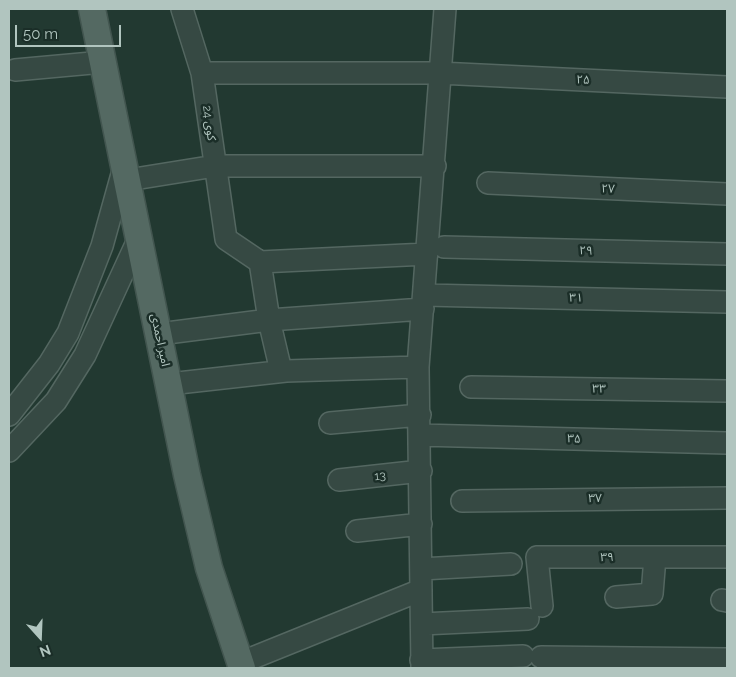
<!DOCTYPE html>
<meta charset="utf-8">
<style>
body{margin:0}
#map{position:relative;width:736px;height:677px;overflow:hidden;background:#223931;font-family:Raleway,sans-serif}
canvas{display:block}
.frame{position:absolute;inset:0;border:10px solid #b1c5bf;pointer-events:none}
.north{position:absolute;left:15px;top:612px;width:50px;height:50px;-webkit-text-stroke:4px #1b2e28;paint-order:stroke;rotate:160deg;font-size:14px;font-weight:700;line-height:20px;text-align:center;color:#b1c5bf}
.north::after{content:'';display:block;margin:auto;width:18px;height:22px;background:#b1c5bf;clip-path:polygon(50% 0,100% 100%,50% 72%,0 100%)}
.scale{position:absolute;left:15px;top:25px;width:106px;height:22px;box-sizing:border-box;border:2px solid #b1c5bf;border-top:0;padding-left:6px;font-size:15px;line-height:18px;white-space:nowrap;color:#b1c5bf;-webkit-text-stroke:4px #1b2e28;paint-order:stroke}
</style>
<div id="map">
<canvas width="736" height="677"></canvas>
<div class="frame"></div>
<div class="north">N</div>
<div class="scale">50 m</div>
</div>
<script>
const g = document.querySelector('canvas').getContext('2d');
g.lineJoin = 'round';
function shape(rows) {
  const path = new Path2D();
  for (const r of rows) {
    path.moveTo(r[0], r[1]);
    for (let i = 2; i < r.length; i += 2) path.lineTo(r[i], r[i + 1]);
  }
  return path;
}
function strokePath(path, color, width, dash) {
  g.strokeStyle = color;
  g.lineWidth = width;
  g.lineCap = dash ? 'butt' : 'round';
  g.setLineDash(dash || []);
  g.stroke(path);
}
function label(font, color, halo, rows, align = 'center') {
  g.font = font + ' Raleway,"Noto Sans Arabic",sans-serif';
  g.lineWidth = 5;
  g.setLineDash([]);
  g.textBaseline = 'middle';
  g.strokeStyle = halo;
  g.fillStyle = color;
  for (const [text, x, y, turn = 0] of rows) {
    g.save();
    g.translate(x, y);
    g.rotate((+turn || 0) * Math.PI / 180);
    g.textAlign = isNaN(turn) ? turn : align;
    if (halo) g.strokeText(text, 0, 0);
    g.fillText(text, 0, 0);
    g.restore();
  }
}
const minor = shape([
 [182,9,202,73,226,239,260,262,269,320,281,371],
 [15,70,103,62],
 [202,73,439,73,727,87],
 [128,180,215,166,435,166],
 [488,183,727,194],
 [444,247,727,254],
 [260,262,427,254],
 [425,295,727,302],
 [159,334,269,320,423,309],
 [169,384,286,371,418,367],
 [471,387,727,391],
 [9,415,49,364,68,333,102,246,124,167],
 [330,423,420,415],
 [420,435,727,443],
 [9,451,56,401,85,355,138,240],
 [339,480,421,471],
 [462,501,727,498],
 [357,531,421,524],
 [421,569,511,564],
 [616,597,652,594,655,557],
 [722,600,727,601],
 [542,606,537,557,727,557],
 [422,624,528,619],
 [541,657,727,659],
 [421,660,523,656],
 [240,663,421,590],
 [422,668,418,367,445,9]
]);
const major = shape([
 [92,9,187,475,209,568,242,668]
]);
strokePath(minor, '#546761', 24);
strokePath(major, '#42554f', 29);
strokePath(minor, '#364943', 21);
strokePath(major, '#546962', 26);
label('12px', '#b1c5bf', '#1b2e28', [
 ["۲۵",583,80,3],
 ["کوی 24",209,123,82],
 ["۲۷",608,189,3],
 ["۲۹",586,251,2],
 ["۳۱",576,298,1],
 ["امیر احمدی",160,340,78],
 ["۳۳",599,389,1],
 ["۳۵",574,439,2],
 ["13",380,476,-6],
 ["۳۷",595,498],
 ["۳۹",607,557]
]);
</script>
